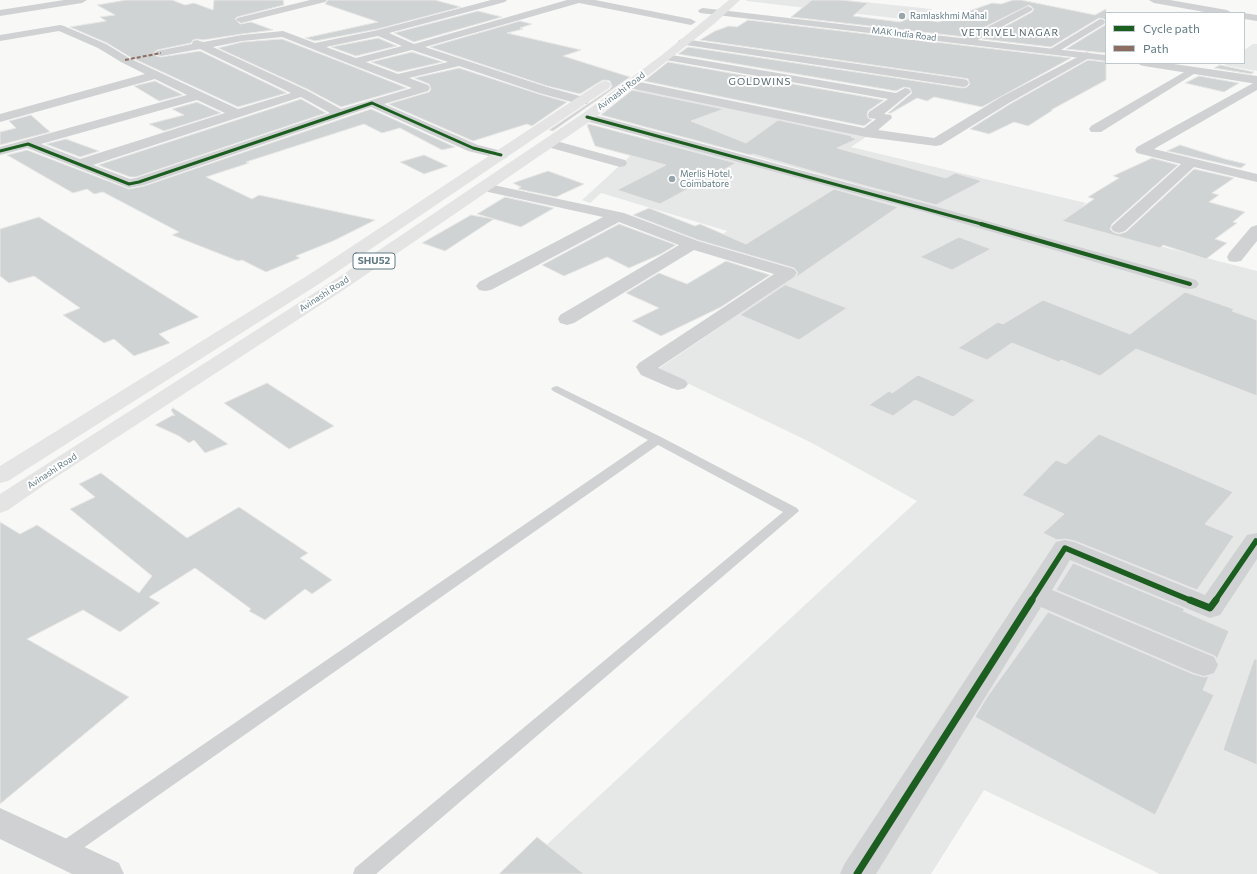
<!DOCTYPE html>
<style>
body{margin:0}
#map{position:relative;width:1257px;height:874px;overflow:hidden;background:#f8f8f7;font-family:Commissioner,sans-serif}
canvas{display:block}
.legend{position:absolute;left:1105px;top:12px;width:140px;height:52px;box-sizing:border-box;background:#fff;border:1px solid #c0cace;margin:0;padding:5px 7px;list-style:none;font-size:12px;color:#617a84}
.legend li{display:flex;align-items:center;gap:8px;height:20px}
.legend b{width:20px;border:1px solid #c0cace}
</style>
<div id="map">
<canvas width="1257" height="874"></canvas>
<ul class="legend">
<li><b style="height:5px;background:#1b5e20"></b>Cycle path</li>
<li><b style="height:5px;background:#8d6e63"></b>Path</li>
</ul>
</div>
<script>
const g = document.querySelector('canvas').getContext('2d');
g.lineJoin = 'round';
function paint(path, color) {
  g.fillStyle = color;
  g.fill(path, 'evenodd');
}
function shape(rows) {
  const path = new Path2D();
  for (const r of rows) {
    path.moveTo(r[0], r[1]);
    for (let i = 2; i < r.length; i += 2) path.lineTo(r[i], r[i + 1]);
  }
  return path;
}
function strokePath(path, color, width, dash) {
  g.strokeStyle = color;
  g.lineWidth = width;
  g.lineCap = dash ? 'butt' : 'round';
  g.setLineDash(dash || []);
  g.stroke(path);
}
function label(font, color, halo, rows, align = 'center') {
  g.font = font + ' Commissioner,sans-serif';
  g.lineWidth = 4;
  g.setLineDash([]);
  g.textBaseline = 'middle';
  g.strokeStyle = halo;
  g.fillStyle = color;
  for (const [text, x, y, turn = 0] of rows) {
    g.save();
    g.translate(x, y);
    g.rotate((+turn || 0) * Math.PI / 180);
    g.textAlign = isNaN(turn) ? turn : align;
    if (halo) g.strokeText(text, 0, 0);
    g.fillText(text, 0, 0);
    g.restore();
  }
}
paint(shape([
 [747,0,845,0,932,9,928,22,746,1],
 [1253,44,1257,44,1257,71,1224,65,1227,63,1244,63,1244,50],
 [638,87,869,135,851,147,1086,203,1066,222,1257,271,1257,874,1160,874,984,790,931,874,515,874,917,501,810,442,658,369,802,271,714,241,727,231,601,193,590,203,582,200,652,136,1031,242,1038,235,601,114]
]), '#e6e8e8');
const building = shape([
 [126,0,172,0,185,5,194,3,213,10,214,0,283,0,284,5,237,17,235,19,240,24,251,22,273,30,242,34,203,40,197,39,193,40,191,43,157,50,154,53,156,56,161,57,200,51,287,93,238,107,130,57,107,43,70,27,106,21,100,17,115,15,97,5,126,0],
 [328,0,435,0,461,7,378,29,315,41,305,38,378,22,325,4,328,0],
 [812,0,841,0,868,3,853,16,900,22,912,17,938,22,992,3,1001,4,1013,0,1021,0,1095,15,1106,9,1106,21,1104,19,1099,18,1051,47,982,39,1032,12,1034,9,1029,5,965,37,791,17,812,0],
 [478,11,502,17,414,42,394,33,478,11],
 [748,20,1071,58,982,107,934,97,927,101,917,98,891,113,888,113,912,93,910,88,904,87,896,91,678,54,688,47,963,88,967,87,970,84,968,79,963,78,700,40,715,31,729,26,737,27,748,20],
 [520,21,532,24,520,28,523,29,507,33,581,50,563,56,630,77,553,131,549,130,610,89,612,86,610,81,605,80,601,81,580,94,547,86,430,47,520,21],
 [1106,23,1106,53,1066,49,1105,25,1106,23],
 [378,38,397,46,356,56,331,47,378,38],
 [282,39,349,65,407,88,341,107,307,89,218,48,242,42,282,39],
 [412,52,443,62,398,72,371,62,412,52],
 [1088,60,1106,62,1106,80,1051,110,1053,110,1028,126,1014,122,989,134,970,129,1010,104,1088,60],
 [668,62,884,100,868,111,867,115,868,118,872,120,864,126,644,81,668,62],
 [1220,65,1254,72,1251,74,1214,68,1220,65],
 [459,68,539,94,567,102,532,126,527,124,473,141,388,104,429,92,431,89,429,84,414,78,459,68],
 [1199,76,1239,83,1224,92,1185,83,1199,76],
 [155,81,183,95,159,101,134,86,155,81],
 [632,90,724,109,691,121,746,143,778,120,852,136,851,137,857,139,837,148,946,178,955,173,982,181,936,205,833,177,753,154,750,155,601,115,632,90],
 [301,99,326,113,136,177,130,177,98,165,301,99],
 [197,102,221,113,164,131,149,124,184,115,172,109,197,102],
 [371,109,455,147,442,150,400,128,382,133,364,124,246,162,249,163,206,177,252,199,259,195,375,220,333,241,296,256,300,258,266,272,242,260,238,261,172,235,179,232,103,192,94,194,87,189,73,193,7,155,27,150,129,189,144,186,371,109],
 [31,115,50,132,0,145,0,132,16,128,9,121,31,115],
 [589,124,736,163,660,204,617,190,666,165,595,146,587,125,589,124],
 [66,139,99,151,80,157,46,144,66,139],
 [1180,145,1225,159,1246,164,1241,168,1167,151,1180,145],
 [424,155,448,166,424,174,400,162,424,155],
 [1152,158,1178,165,1112,224,1110,229,1113,232,1119,234,1126,232,1194,169,1234,178,1212,193,1219,195,1209,202,1245,212,1233,222,1237,223,1215,239,1227,243,1206,259,1163,245,1160,248,1062,221,1094,199,1088,197,1119,178,1113,176,1152,158],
 [548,171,584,184,556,197,518,189,521,187,513,183,548,171],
 [834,189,898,207,795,278,798,273,794,268,698,240,633,215,649,208,695,226,700,224,746,244,834,189],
 [505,197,554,208,521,227,477,214,505,197],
 [471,215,494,219,445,251,422,243,471,215],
 [39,217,199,317,159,334,170,343,134,356,114,339,104,343,63,315,80,308,34,276,9,283,0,276,0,229,39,217],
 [619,224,676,245,661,254,629,268,607,257,564,276,542,265,619,224],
 [959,237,991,249,952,270,920,257,959,237],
 [726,261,770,275,721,307,661,336,632,321,659,308,626,293,659,273,687,284,726,261],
 [789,282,786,285,847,308,799,340,740,315,789,282],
 [1185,292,1234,309,1232,311,1257,320,1257,396,1136,349,1100,376,1061,360,1059,362,1012,343,987,360,958,348,998,322,1003,324,1043,300,1130,334,1185,292],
 [918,375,975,400,953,417,915,400,893,416,869,405,889,391,892,393,918,375],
 [267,383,334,426,289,449,224,403,267,383],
 [173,408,210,432,228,444,205,453,194,440,189,443,179,436,155,425,173,415,175,416,171,410,173,408],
 [1099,434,1233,492,1205,524,1234,536,1197,590,1075,541,1065,539,1057,540,1043,533,1064,514,1022,495,1056,460,1066,464,1099,434],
 [101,473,187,538,239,507,308,553,300,558,332,580,312,594,305,589,265,620,249,611,251,609,195,568,149,597,160,603,120,632,83,610,27,639,129,697,0,804,0,522,20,534,37,525,139,593,152,576,70,509,95,497,79,484,101,473],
 [1073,563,1185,609,1183,611,1229,631,1217,659,1215,656,1056,590,1073,563],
 [1048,612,1193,674,1204,677,1209,676,1203,690,1214,695,1155,815,975,717,987,697,1048,612],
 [1254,659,1257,659,1257,765,1223,750,1254,659],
 [537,837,584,874,499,874,537,837]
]);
paint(building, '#d0d3d3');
strokePath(building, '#e7e7e6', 1);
paint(shape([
 [557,386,661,437,797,508,799,511,376,874,353,874,355,868,783,512,658,445,69,858,62,860,55,858,53,852,55,846,648,440,553,391,551,389,553,387,557,386]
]), '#d0d1d2');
paint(shape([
 [64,0,87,0,82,3,0,16,0,10,64,0],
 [310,0,327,0,325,2,241,23,236,20,237,18,310,0],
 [491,0,507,0,505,2,389,33,414,44,567,0,595,0,691,19,696,22,691,25,579,3,425,47,547,87,587,98,589,101,587,104,579,104,539,93,459,66,409,78,428,85,430,88,428,91,384,104,478,145,506,152,508,155,506,158,501,159,468,151,371,107,144,185,129,188,27,148,0,155,0,147,187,95,155,79,0,122,0,114,145,74,121,62,98,48,59,31,0,41,0,35,60,25,64,26,106,44,129,58,238,109,291,93,200,49,161,56,157,55,155,53,157,51,192,44,193,41,197,40,203,42,242,35,283,31,315,43,378,30,491,0],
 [378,36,402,46,356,58,326,47,378,36],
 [282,37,350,64,412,88,341,109,306,90,213,47,242,41,282,37],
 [412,50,448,62,398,74,366,62,412,50],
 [301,97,330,113,136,178,130,179,93,165,301,97],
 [197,100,225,113,80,159,41,144,197,100],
 [1149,0,1170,0,1227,10,1232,13,1210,13,1154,3,1149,0],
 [1028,6,1033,9,1031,11,972,43,968,44,963,41,964,39,1028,6],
 [1244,13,1257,15,1257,21,1244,19,1244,13],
 [1100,19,1104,20,1105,22,1104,24,1056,53,1052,54,1047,51,1100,19],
 [683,39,963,79,967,80,969,83,967,86,963,87,679,44,678,42,679,40,683,39],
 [1087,52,1093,55,1091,57,1009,103,941,145,936,146,866,137,630,88,626,87,624,84,626,81,630,80,864,128,876,119,869,118,868,115,869,112,888,99,666,60,660,57,666,54,896,93,905,88,909,89,911,92,884,114,891,115,892,118,878,130,934,138,1001,97,1087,52],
 [1193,67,1197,68,1199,70,1197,72,1101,132,1091,132,1089,129,1091,126,1193,67],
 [1257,81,1257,90,1154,149,1257,174,1257,182,1194,167,1125,231,1119,233,1113,231,1111,228,1113,225,1181,164,1137,153,1135,150,1137,147,1257,81],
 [587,113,934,206,1196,280,1199,284,1196,288,1190,289,1184,288,924,212,582,120,581,117,582,114,587,113],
 [549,139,625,160,627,163,625,166,620,167,544,146,542,143,544,140,549,139],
 [484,183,624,213,698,241,794,269,797,273,794,277,658,368,685,380,688,384,685,388,678,390,671,388,641,375,636,367,639,363,774,274,694,250,574,323,567,325,560,323,558,319,560,315,679,245,619,222,491,290,485,291,479,290,476,286,479,282,603,217,479,190,477,187,479,184,484,183],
 [1257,225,1257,241,1241,261,1235,262,1229,261,1227,257,1229,253,1251,227,1257,225],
 [1257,533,1257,559,1220,615,1210,618,1070,560,1052,590,1214,657,1218,665,1214,673,1204,676,1194,673,1041,607,876,874,840,874,845,863,1056,542,1065,540,1074,542,1205,595,1247,535,1257,533]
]), '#d0d1d2');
paint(shape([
 [703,8,1106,55,1106,61,700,13,698,11,700,9,703,8],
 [1138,63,1167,63,1257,76,1257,84,1144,66,1140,65,1138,63],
 [0,808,119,863,124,874,72,874,0,839,0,808]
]), '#d0d1d2');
paint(shape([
 [729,0,740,0,714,24,592,120,345,289,50,481,8,510,0,513,0,494,333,281,582,114,662,55,729,0],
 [605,81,609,82,611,85,609,88,322,282,8,481,0,483,0,466,310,274,601,82,605,81]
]), '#e3e4e3');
strokePath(shape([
 [125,60,161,53]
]), '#8d6e63', 2, [4, 2]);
strokePath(shape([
 [587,117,985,225],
 [0,151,28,144,129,184,139,182,372,103,473,148,501,155]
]), '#1b5e20', 3);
strokePath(shape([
 [981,224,1190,284]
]), '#1b5e20', 4);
strokePath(shape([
 [1031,601,1065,548,1192,601],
 [1215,601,1256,541]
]), '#1b5e20', 5.5);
strokePath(shape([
 [1190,600,1210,608,1216,600],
 [857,874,1032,600]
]), '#1b5e20', 7);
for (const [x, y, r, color] of [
 [902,16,4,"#96a6ac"],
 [672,179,4,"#96a6ac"]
]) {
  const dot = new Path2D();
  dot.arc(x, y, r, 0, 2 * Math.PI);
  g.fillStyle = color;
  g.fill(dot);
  strokePath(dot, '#fff', 1.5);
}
label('9px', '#617a84', '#fff', [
 ["Ramlaskhmi Mahal",910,16],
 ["Merlis Hotel,",680,174],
 ["Coimbatore",680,184]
], 'left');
label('9px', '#617a84', '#fff', [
 ["MAK India Road",904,34,7],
 ["Avinashi Road",621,91,-37],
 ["Avinashi Road",324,294,-33],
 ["Avinashi Road",52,471,-33]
]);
g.letterSpacing = '1px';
label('10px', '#53676e', '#fff', [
 ["VETRIVEL NAGAR",1010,33],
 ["GOLDWINS",760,82]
]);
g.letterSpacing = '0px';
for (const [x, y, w] of [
 [374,261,42]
]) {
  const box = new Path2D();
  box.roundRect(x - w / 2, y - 8, w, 16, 3);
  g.fillStyle = '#fff';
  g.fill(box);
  strokePath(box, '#617a84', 1);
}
label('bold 10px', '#617a84', null, [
 ["SHU52",374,261]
]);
</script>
